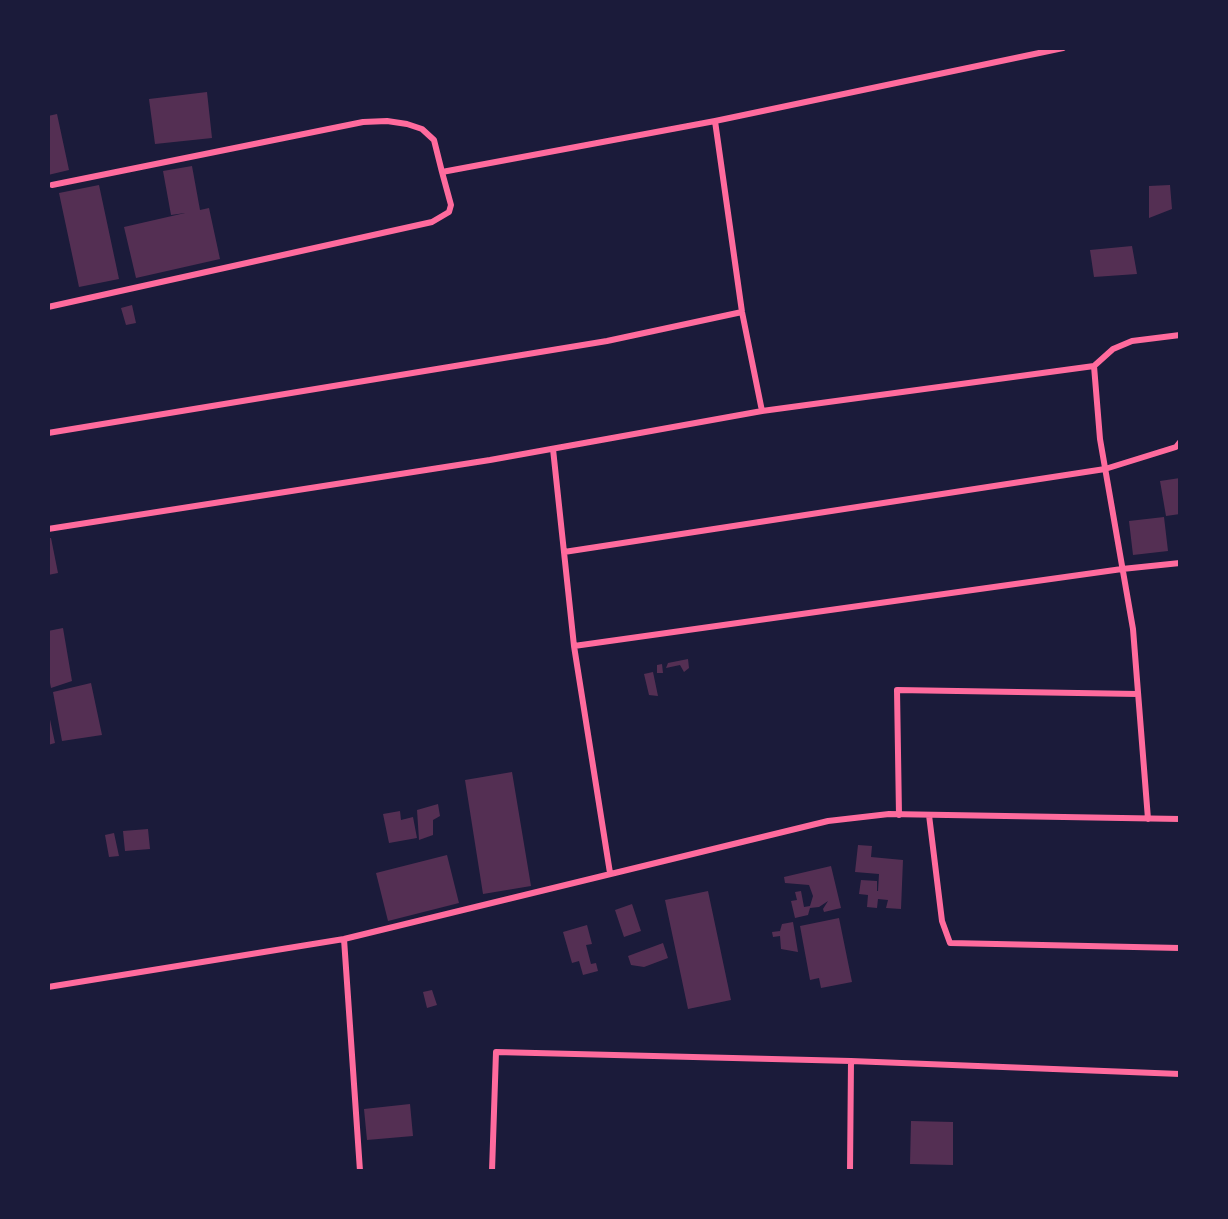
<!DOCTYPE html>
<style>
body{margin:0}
#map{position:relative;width:1228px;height:1219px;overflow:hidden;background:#1b1b3a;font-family:"PT Sans",sans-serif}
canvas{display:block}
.frame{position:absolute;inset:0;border:50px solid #1b1b3a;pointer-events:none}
</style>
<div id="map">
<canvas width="1228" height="1219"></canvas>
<div class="frame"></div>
</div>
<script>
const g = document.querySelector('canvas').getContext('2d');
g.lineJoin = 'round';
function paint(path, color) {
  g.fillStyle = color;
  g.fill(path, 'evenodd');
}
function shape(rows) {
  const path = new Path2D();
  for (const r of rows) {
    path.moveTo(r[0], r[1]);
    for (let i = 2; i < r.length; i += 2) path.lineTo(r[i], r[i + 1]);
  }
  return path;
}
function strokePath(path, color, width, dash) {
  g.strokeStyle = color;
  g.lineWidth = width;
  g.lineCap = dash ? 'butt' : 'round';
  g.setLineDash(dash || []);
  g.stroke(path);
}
paint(shape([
 [207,92,212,138,155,144,149,99],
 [57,114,69,170,48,175,48,116],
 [192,166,200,210,209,208,220,259,136,278,124,227,185,213,171,215,163,171],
 [99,185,119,279,79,287,59,193],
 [1170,185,1172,209,1149,218,1149,186],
 [1132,246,1137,274,1094,277,1090,250],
 [132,305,136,323,126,325,121,308],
 [1180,478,1180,514,1166,516,1160,481],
 [1164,517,1168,551,1133,555,1129,521],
 [48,538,51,538,58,573,48,575],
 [63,628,72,681,51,688,48,672,48,631],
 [688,659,689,668,684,672,680,665,666,668,668,663],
 [662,664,663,673,657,673,657,665],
 [653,672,658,696,649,695,644,674],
 [91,683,102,735,62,741,53,692],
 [48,710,55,743,48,745],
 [512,772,531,886,483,894,465,780],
 [438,804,440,816,433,820,433,835,419,840,417,810],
 [400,811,401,820,413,817,417,838,389,843,383,814],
 [148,829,150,849,125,851,123,831],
 [114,833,119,856,109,857,105,835],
 [858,845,872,846,871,857,903,860,901,909,886,908,888,900,878,899,877,908,867,907,868,895,859,894,861,880,877,881,877,891,878,891,879,874,855,872],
 [447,855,459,903,388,921,376,873],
 [831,866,841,908,824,912,823,909,828,901,819,907,810,908,808,915,795,918,791,901,797,900,795,892,801,891,804,907,810,906,813,896,809,885,785,883,784,877],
 [708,891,731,1000,688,1009,665,900],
 [632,904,641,931,624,937,615,910],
 [839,918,852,982,821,988,819,978,810,980,800,926],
 [793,922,798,952,781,949,780,936,773,937,772,932,780,931,782,924],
 [587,925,592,944,586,945,591,964,596,963,598,971,583,975,579,961,572,963,563,932],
 [663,943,668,958,644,967,631,965,628,956],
 [432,990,437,1005,427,1008,423,992],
 [410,1104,413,1136,367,1140,364,1109],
 [911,1121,953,1122,953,1165,910,1164]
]), '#542f53');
strokePath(shape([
 [715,121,742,312,762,411],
 [52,185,363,122,387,121,407,124,422,129,434,140,442,172],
 [48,307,432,222,449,212,451,205,442,172,715,121,1063,48],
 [48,433,607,341,742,312],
 [553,449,574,646,610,873],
 [48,529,490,460,762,411,1094,366],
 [564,552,1105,469,1176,447,1180,442],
 [574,646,1122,569,1180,563],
 [899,815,897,690,1138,694],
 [929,815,942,921,950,943,1180,948],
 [1148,819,1133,629,1100,439,1094,366,1113,349,1132,341,1180,335],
 [344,939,360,1171],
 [48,987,344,939,828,821,889,814,1180,819],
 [492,1171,496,1052,851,1061,1180,1074],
 [850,1171,851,1061]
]), '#ff6b9d', 6);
</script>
